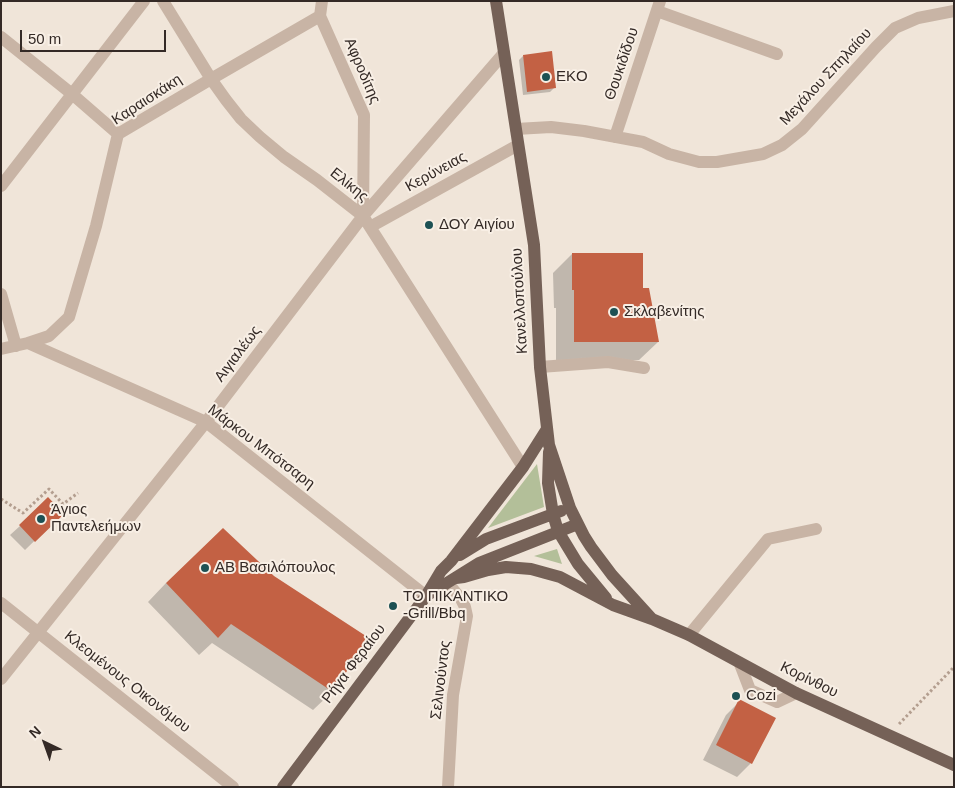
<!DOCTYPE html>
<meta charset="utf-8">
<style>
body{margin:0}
#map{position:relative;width:955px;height:788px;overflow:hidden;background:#f0e5d9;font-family:Arial,sans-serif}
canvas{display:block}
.frame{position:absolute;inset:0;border:2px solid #342a26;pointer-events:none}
.north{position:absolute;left:20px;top:718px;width:50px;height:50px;-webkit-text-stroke:4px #f8efe5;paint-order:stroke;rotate:318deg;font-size:14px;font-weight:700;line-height:20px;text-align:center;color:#342a26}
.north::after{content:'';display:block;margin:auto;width:18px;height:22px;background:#342a26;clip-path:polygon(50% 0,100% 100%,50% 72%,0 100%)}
.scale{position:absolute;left:20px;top:30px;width:146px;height:22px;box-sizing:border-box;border:2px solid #342a26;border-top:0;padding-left:6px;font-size:15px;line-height:18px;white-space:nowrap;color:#342a26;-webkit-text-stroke:4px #f8efe5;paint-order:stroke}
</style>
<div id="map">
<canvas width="955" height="788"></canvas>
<div class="frame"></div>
<div class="north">N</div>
<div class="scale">50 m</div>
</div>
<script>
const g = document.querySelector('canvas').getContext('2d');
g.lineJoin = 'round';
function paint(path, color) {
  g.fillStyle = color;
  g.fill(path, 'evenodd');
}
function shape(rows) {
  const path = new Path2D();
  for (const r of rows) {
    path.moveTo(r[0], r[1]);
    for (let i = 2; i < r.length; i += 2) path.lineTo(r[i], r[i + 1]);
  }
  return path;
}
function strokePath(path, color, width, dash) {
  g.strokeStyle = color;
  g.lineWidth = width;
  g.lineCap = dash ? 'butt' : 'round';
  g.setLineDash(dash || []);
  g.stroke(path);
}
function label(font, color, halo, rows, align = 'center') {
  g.font = font + ' Arial,sans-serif';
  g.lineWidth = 4;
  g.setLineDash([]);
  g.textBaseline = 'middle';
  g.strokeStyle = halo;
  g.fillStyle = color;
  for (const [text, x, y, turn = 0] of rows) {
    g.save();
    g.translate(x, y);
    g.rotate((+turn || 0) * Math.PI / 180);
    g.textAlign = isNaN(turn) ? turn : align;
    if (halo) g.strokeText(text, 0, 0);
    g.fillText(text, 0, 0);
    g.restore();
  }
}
paint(shape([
 [537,464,544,507,488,528],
 [557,549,562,564,534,556]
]), '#b3bf99');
paint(shape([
 [523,56,555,87,550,92,523,95,519,60],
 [572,254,642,289,658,342,639,360,556,360,556,308,554,308,553,273],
 [62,514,25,550,10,535,20,526],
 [273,577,367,638,332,692,313,710,212,643,199,655,148,602,166,583],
 [740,701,751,763,737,777,703,760,726,715]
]), '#0003');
paint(shape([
 [552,51,556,88,527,92,523,55],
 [572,253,643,253,643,288,649,288,659,342,574,342,574,290,572,290],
 [48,497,64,514,35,542,19,525],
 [223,528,274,576,369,638,333,692,231,624,218,638,166,583],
 [739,699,776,718,752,764,716,745]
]), '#c36144');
strokePath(shape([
 [1,499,23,513,49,489,63,504,78,493],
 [899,724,954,667]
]), '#b39e8f', 3, [2.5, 2.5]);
strokePath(shape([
 [163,1,211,79,226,100,241,119,260,137,284,157,317,180,363,216,523,467],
 [322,1,320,16,364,115,363,216],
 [657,11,777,54],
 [1,37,72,94,118,134],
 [516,129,551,127,584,131,643,142,669,154,699,162,717,162,763,154,782,145,802,129,876,47,895,28,918,18,954,11],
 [615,137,660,1],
 [1,186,144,1],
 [370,227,518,145],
 [1,294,16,346],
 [28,343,49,336,69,317,96,226,118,134,211,79,320,16],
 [1,349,28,343,206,422,426,596],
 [540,367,608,362,644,368],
 [448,583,461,599,465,607,467,616,453,695,448,787],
 [1,603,233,787],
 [689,635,768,539,816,529],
 [740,664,750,690,777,702,796,693],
 [1,679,206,422,363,216,504,53]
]), '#c8b4a5', 12);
strokePath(shape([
 [496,1,534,245,540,367,549,445,570,508,584,536,591,547,612,575,652,619],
 [549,452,548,483,553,514,558,531,578,564,606,598],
 [460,555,486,539,561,511],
 [456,578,464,577,488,570,506,567,531,569,560,577,613,605,652,619,689,635,796,693,954,765],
 [426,596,479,563,578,524],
 [283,787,426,596,441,571,451,561,523,467,547,429]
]), '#756157', 12);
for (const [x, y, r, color] of [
 [546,77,5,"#1d5154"],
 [429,225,5,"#1d5154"],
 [614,312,5,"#1d5154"],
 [41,519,5,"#1d5154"],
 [205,568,5,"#1d5154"],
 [393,606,5,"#1d5154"],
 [736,696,5,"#1d5154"]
]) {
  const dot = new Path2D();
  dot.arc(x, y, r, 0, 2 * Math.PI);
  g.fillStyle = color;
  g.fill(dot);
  strokePath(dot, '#f8efe5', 2);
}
label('15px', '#342a26', '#f8efe5', [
 ["Θουκιδίδου",622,64,-71],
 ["Αφροδίτης",362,71,67],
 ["Μεγάλου Σπηλαίου",826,77,-47],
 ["Καραισκάκη",147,100,-33],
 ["Κερύνειας",436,172,-29],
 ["Ελίκης",349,185,39],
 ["Κανελλοπούλου",520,301,-93],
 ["Αιγιαλέως",238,354,-53],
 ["Μάρκου Μπότσαρη",261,447,37],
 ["Ρήγα Φεραίου",354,664,-53],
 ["Σελινούντος",441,680,-83],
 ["Κορίνθου",809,680,26],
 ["Κλεομένους Οικονόμου",127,682,38]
]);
label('15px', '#342a26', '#f8efe5', [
 ["EKO",556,77],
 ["ΔΟΥ Αιγίου",439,225],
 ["Σκλαβενίτης",624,312],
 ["Άγιος",51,510],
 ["Παντελεήμων",51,527],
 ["ΑΒ Βασιλόπουλος",215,568],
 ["ΤΟ ΠΙΚΑΝΤΙΚΟ",403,597],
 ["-Grill/Bbq",403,614],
 ["Cozi",746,696]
], 'left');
</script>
